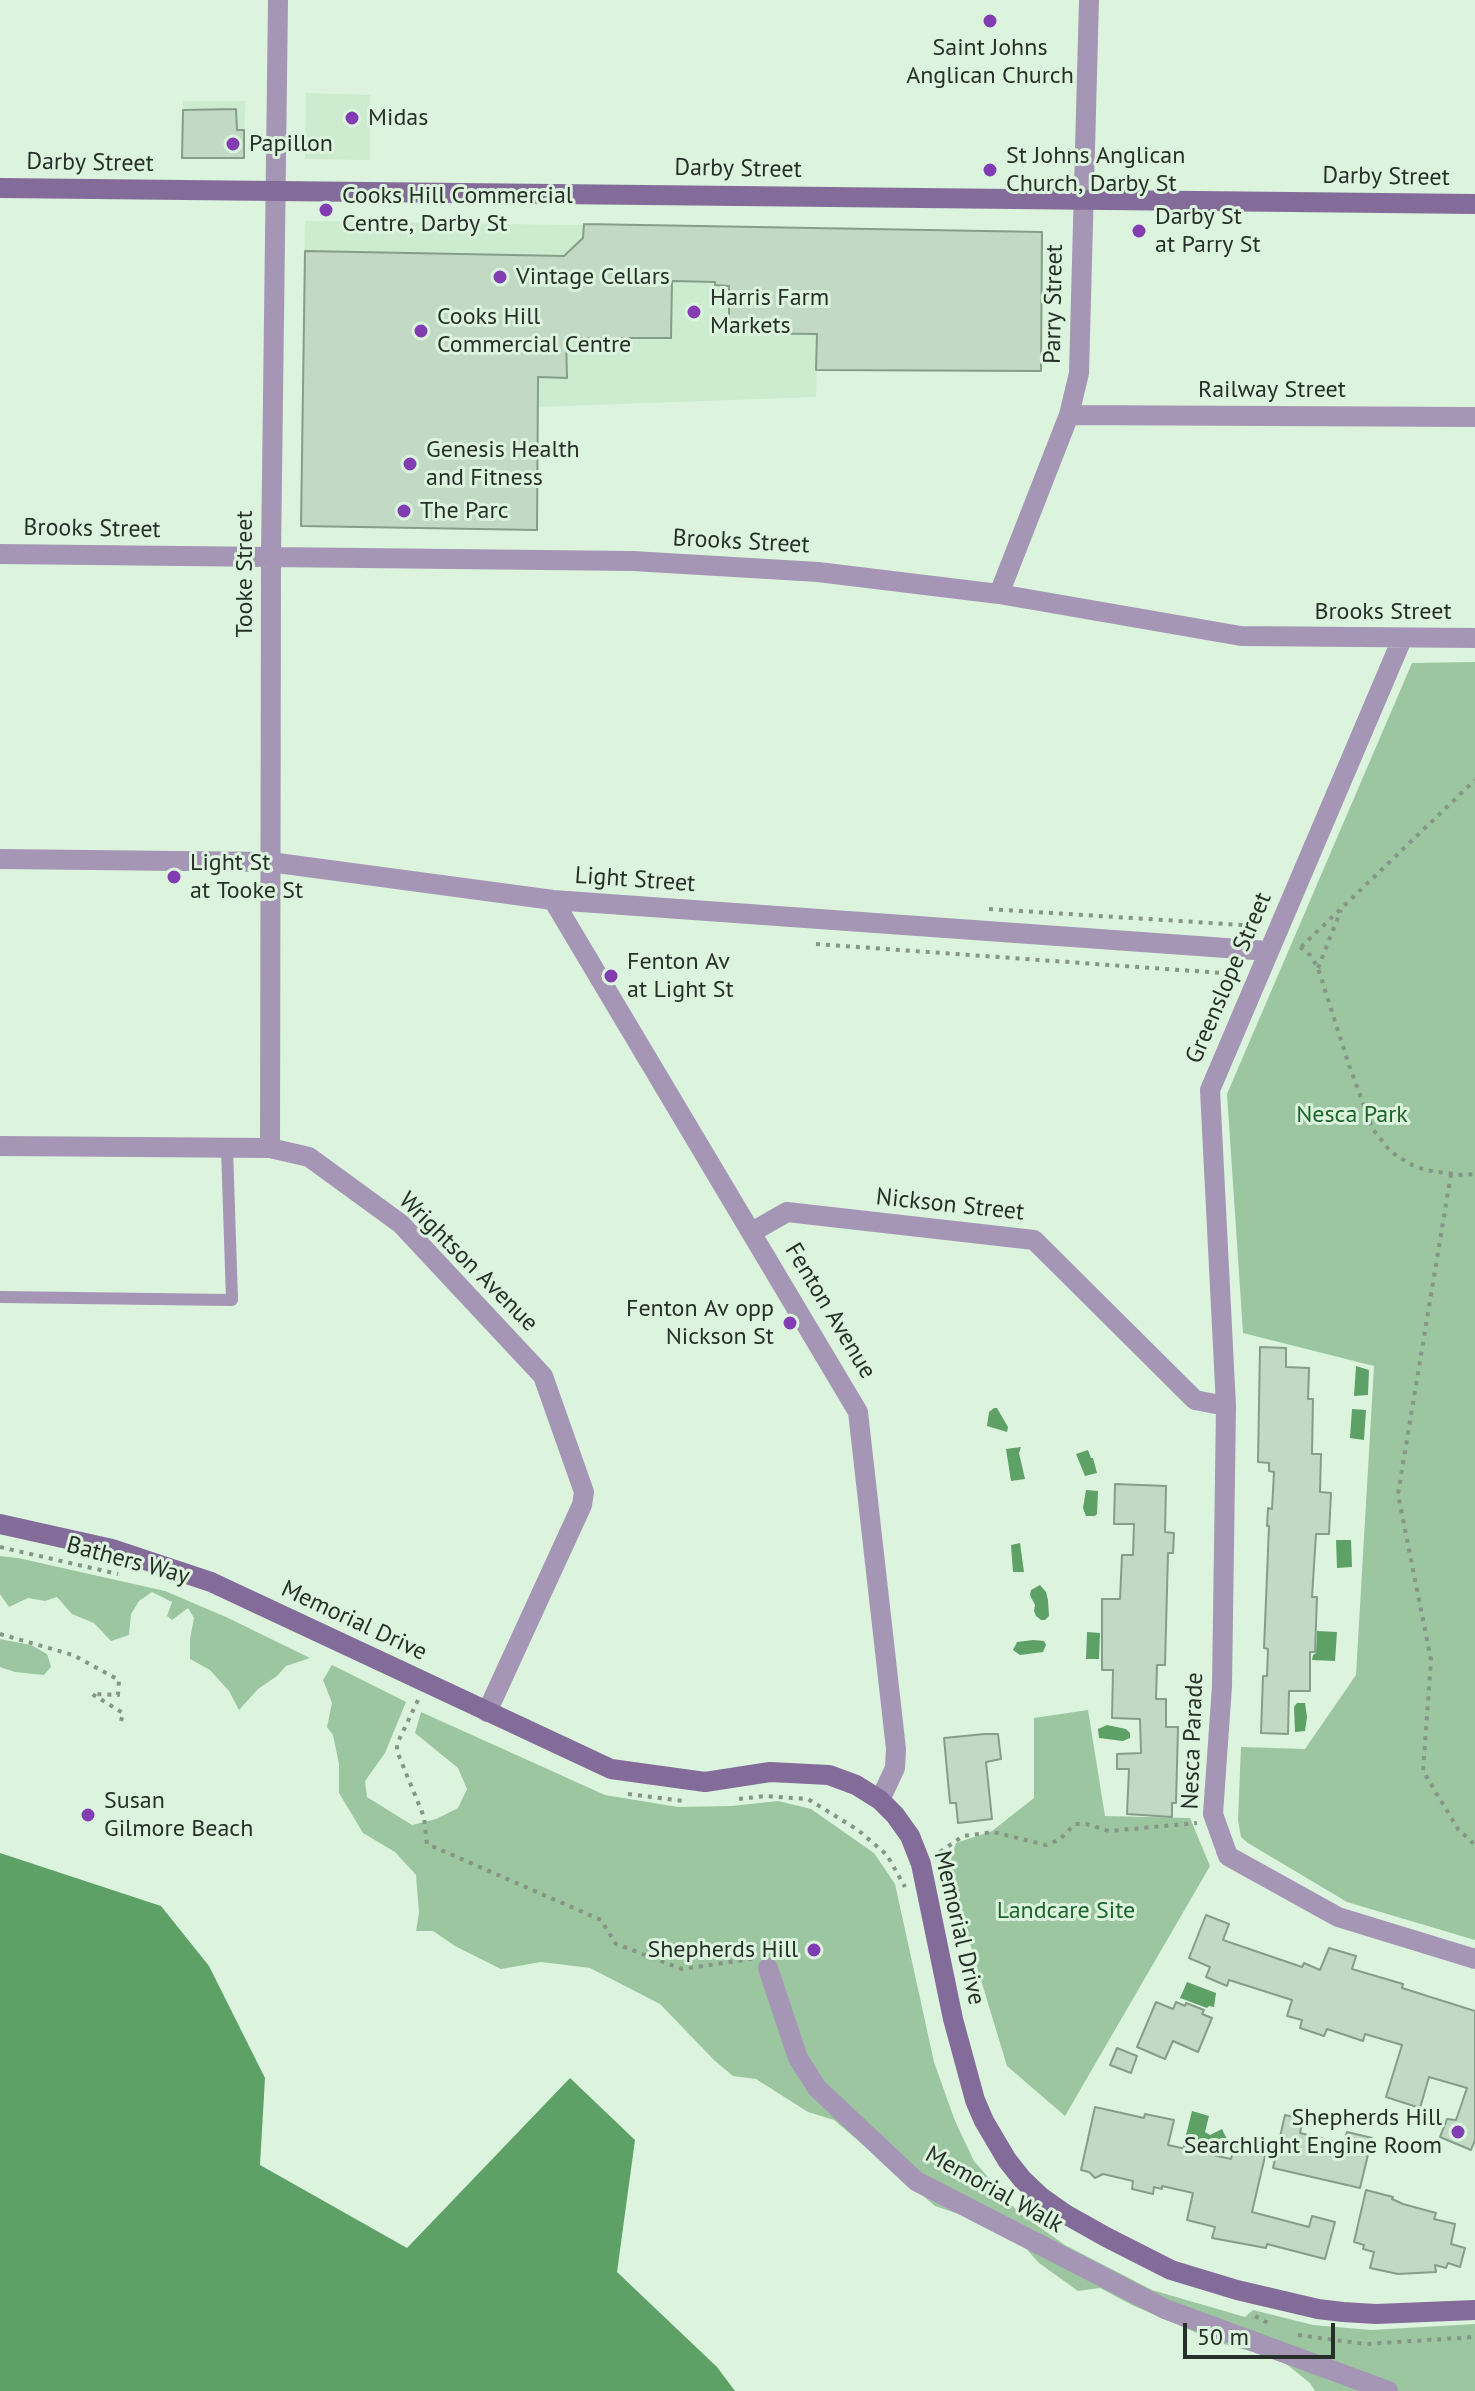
<!DOCTYPE html>
<style>
body{margin:0}
#map{position:relative;width:1475px;height:2391px;overflow:hidden;background:#dcf4de;font-family:"PT Sans",sans-serif}
canvas{display:block}
.scale{position:absolute;left:1183px;top:2323px;width:152px;height:36px;box-sizing:border-box;border:4px solid #273028;border-top:0;padding-left:10px;font-size:24px;line-height:28px;white-space:nowrap;color:#273028;-webkit-text-stroke:6px #dcf4de;paint-order:stroke}
</style>
<div id="map">
<canvas width="1475" height="2391"></canvas>
<div class="scale">50 m</div>
</div>
<script>
const g = document.querySelector('canvas').getContext('2d');
g.lineJoin = 'round';
function paint(path, color) {
  g.fillStyle = color;
  g.fill(path, 'evenodd');
}
function shape(rows) {
  const path = new Path2D();
  for (const r of rows) {
    path.moveTo(r[0], r[1]);
    for (let i = 2; i < r.length; i += 2) path.lineTo(r[i], r[i + 1]);
  }
  return path;
}
function strokePath(path, color, width, dash) {
  g.strokeStyle = color;
  g.lineWidth = width;
  g.lineCap = dash ? 'butt' : 'round';
  g.setLineDash(dash || []);
  g.stroke(path);
}
function label(font, color, halo, rows, align = 'center') {
  g.font = font + ' "PT Sans",sans-serif';
  g.lineWidth = 6;
  g.setLineDash([]);
  g.textBaseline = 'middle';
  g.strokeStyle = halo;
  g.fillStyle = color;
  for (const [text, x, y, turn = 0] of rows) {
    g.save();
    g.translate(x, y);
    g.rotate((+turn || 0) * Math.PI / 180);
    g.textAlign = isNaN(turn) ? turn : align;
    if (halo) g.strokeText(text, 0, 0);
    g.fillText(text, 0, 0);
    g.restore();
  }
}
paint(shape([
 [306,93,370,95,370,160,305,159],
 [183,101,245,101,244,158,182,158],
 [305,221,1042,232,1041,371,817,370,816,397,538,407,537,530,301,526]
]), '#cdebcf');
paint(shape([
 [1475,662,1475,1940,1347,1902,1248,1843,1241,1837,1238,1820,1241,1747,1305,1749,1356,1675,1374,1366,1243,1333,1227,1094,1412,663],
 [0,1556,18,1558,165,1591,226,1617,310,1658,286,1666,277,1676,258,1689,239,1710,229,1691,210,1670,190,1659,190,1639,194,1618,188,1608,172,1620,167,1616,172,1602,152,1592,139,1601,131,1614,129,1635,111,1641,94,1623,72,1614,57,1597,45,1601,28,1598,9,1607,0,1594],
 [0,1639,31,1645,47,1654,51,1667,44,1675,15,1672,0,1667],
 [332,1665,406,1702,385,1753,365,1781,367,1797,412,1825,436,1819,458,1808,467,1789,458,1768,415,1733,421,1712,605,1795,678,1807,731,1806,778,1801,811,1809,874,1853,895,1884,934,2062,955,2121,974,2161,1018,2212,1065,2245,1152,2290,1245,2317,1253,2310,1313,2325,1371,2330,1475,2324,1475,2391,1315,2391,1310,2383,1280,2359,1220,2343,1132,2305,1100,2288,1078,2291,1039,2263,996,2215,976,2220,935,2206,834,2120,808,2112,756,2079,733,2076,714,2060,660,2004,590,1968,541,1962,501,1969,455,1946,433,1931,416,1931,419,1913,416,1875,395,1852,363,1833,339,1793,339,1764,333,1735,327,1727,332,1703,323,1680],
 [1088,1710,1105,1816,1190,1818,1210,1866,1065,2116,1007,2066,965,1927,950,1862,956,1843,992,1831,1034,1798,1034,1718]
]), '#9bc69f');
paint(shape([
 [1356,1366,1369,1370,1368,1395,1354,1396],
 [994,1408,997,1408,1008,1427,1007,1432,987,1426,989,1412],
 [1352,1409,1366,1410,1364,1440,1350,1438],
 [1021,1447,1019,1453,1025,1479,1011,1481,1006,1449],
 [1088,1450,1091,1458,1093,1458,1097,1473,1085,1476,1076,1454],
 [1086,1490,1098,1491,1097,1514,1095,1516,1086,1516,1083,1508],
 [1351,1540,1352,1567,1337,1568,1336,1540],
 [1020,1543,1024,1572,1013,1572,1011,1545],
 [1040,1585,1046,1592,1048,1600,1049,1616,1045,1620,1041,1620,1036,1616,1034,1611,1035,1605,1030,1595,1031,1590],
 [1317,1631,1337,1632,1335,1661,1312,1660,1313,1655,1316,1653],
 [1087,1632,1100,1633,1099,1659,1086,1659],
 [1033,1640,1044,1641,1046,1645,1043,1652,1020,1655,1013,1650,1017,1642],
 [1297,1703,1305,1703,1307,1717,1305,1731,1295,1732,1294,1707],
 [1107,1725,1126,1729,1130,1733,1130,1738,1123,1741,1099,1738,1098,1729],
 [0,1853,161,1906,209,1966,265,2078,260,2165,407,2248,570,2078,635,2140,617,2272,717,2367,735,2391,0,2391],
 [1187,1982,1216,1993,1214,2007,1209,2006,1207,2008,1180,1998],
 [1192,2111,1209,2116,1205,2132,1210,2135,1222,2129,1227,2139,1222,2157,1183,2147]
]), '#5ea167');
const building = shape([
 [236,109,237,130,244,130,244,158,182,158,183,110,236,109],
 [584,224,1042,232,1041,371,816,370,817,334,729,333,729,286,715,285,715,282,672,281,671,338,566,338,567,378,538,377,537,530,301,526,305,251,564,256,583,238,584,224],
 [1260,1347,1286,1348,1286,1367,1309,1368,1308,1399,1313,1399,1312,1454,1321,1454,1320,1492,1331,1493,1329,1534,1316,1534,1312,1597,1317,1597,1315,1652,1310,1652,1310,1691,1289,1691,1288,1734,1261,1733,1263,1676,1267,1676,1268,1649,1264,1648,1269,1526,1267,1526,1268,1508,1272,1509,1274,1472,1269,1471,1269,1463,1258,1462,1260,1347],
 [1115,1484,1166,1486,1165,1532,1174,1533,1173,1553,1168,1553,1165,1665,1157,1665,1156,1699,1166,1699,1166,1727,1178,1727,1176,1803,1172,1803,1172,1817,1127,1814,1129,1769,1117,1769,1117,1754,1141,1753,1140,1719,1112,1718,1113,1670,1102,1670,1102,1599,1120,1599,1122,1555,1133,1555,1134,1524,1114,1524,1115,1484],
 [984,1734,998,1734,1001,1759,986,1762,992,1819,958,1823,956,1803,950,1803,944,1738,984,1734],
 [1206,1915,1229,1924,1223,1940,1302,1967,1304,1963,1320,1970,1329,1948,1356,1956,1352,1969,1403,1984,1402,1988,1475,2011,1475,2140,1471,2150,1440,2137,1447,2119,1456,2120,1467,2088,1429,2077,1420,2108,1386,2097,1402,2045,1365,2034,1363,2041,1327,2029,1324,2036,1300,2028,1302,2020,1287,2016,1292,2000,1229,1980,1227,1986,1206,1977,1210,1967,1189,1958,1206,1915],
 [1156,2002,1173,2009,1176,2002,1185,2006,1186,2003,1204,2010,1202,2014,1212,2018,1198,2052,1173,2041,1165,2059,1137,2047,1156,2002],
 [1117,2048,1137,2056,1131,2073,1110,2065,1117,2048],
 [1095,2107,1144,2118,1145,2114,1174,2120,1168,2145,1231,2159,1235,2144,1266,2152,1252,2212,1309,2227,1312,2216,1335,2222,1325,2259,1267,2244,1266,2248,1212,2238,1215,2227,1187,2220,1193,2193,1162,2186,1162,2189,1154,2187,1153,2194,1132,2189,1133,2181,1103,2174,1095,2178,1089,2172,1081,2170,1095,2107],
 [1285,2115,1303,2119,1300,2133,1344,2144,1347,2132,1372,2138,1360,2188,1273,2168,1285,2115],
 [1366,2190,1393,2197,1392,2199,1403,2204,1436,2213,1434,2219,1455,2224,1451,2244,1465,2248,1460,2267,1448,2263,1446,2268,1435,2265,1436,2272,1398,2274,1370,2268,1374,2252,1363,2249,1364,2245,1354,2242,1366,2190]
]);
paint(building, '#c2dac4');
strokePath(building, '#869d88', 2);
strokePath(shape([
 [989,909,1258,926],
 [816,944,1236,974],
 [1300,947,1310,955,1318,968,1348,1062,1372,1128,1390,1151,1408,1163,1425,1170,1461,1175,1475,1174],
 [1301,947,1475,780],
 [1318,968,1341,910],
 [1451,1174,1398,1494,1431,1660,1423,1771,1458,1829,1475,1845],
 [0,1547,118,1574],
 [0,1634,73,1655,119,1680,118,1695,92,1694,123,1713,120,1725],
 [418,1700,397,1744,397,1751,424,1817,427,1844,601,1920,616,1944,682,1969,752,1959],
 [628,1794,683,1801],
 [739,1799,765,1796,808,1799,858,1830,887,1855,905,1887],
 [940,1852,963,1836,993,1832,1046,1845,1059,1840,1075,1824,1086,1824,1109,1831,1197,1823],
 [1255,2316,1272,2325],
 [1298,2335,1366,2344,1475,2337]
]), '#859586', 4, [4, 6]);
strokePath(shape([
 [0,1297,232,1300,227,1148]
]), '#a696b6', 12);
strokePath(shape([
 [1069,415,1475,417],
 [0,554,633,561,818,572,999,594,1241,636,1475,638],
 [999,594,1069,415,1079,373,1089,0],
 [1402,639,1210,1090,1226,1406,1222,1686,1213,1814,1228,1856,1338,1917,1475,1959],
 [0,859,270,862,553,900,1268,951],
 [553,900,858,1412,896,1749,895,1768,880,1800],
 [0,1146,270,1148,309,1157,401,1224,543,1376,584,1492,582,1505,487,1712],
 [270,1148,271,556,278,0],
 [752,1232,787,1212,1034,1240,1195,1400,1226,1406]
]), '#a696b6', 20);
strokePath(shape([
 [0,188,1475,204],
 [0,1524,112,1549,211,1582,611,1769,705,1782,770,1772,829,1775,856,1785,880,1800,895,1815,910,1836,921,1864,953,2019,975,2100,984,2121,1007,2160,1022,2179,1041,2197,1065,2214,1106,2237,1171,2270,1237,2290,1318,2309,1343,2312,1376,2314,1475,2310]
]), '#846c9a', 20);
strokePath(shape([
 [768,1968,798,2058,817,2088,916,2181,1165,2309,1388,2391]
]), '#a696b6', 20);
for (const [x, y, r, color] of [
 [990,21,8,"#813db1"],
 [352,118,8,"#813db1"],
 [233,144,8,"#813db1"],
 [990,170,8,"#813db1"],
 [326,210,8,"#813db1"],
 [1139,231,8,"#813db1"],
 [500,277,8,"#813db1"],
 [694,312,8,"#813db1"],
 [421,331,8,"#813db1"],
 [410,464,8,"#813db1"],
 [404,511,8,"#813db1"],
 [174,877,8,"#813db1"],
 [611,976,8,"#813db1"],
 [790,1323,8,"#813db1"],
 [88,1815,8,"#813db1"],
 [814,1950,8,"#813db1"],
 [1458,2132,8,"#813db1"]
]) {
  const dot = new Path2D();
  dot.arc(x, y, r, 0, 2 * Math.PI);
  g.fillStyle = color;
  g.fill(dot);
  strokePath(dot, '#dcf4de', 3);
}
label('24px', '#273028', '#dcf4de', [
 ["Saint Johns",990,48,"center"],
 ["Anglican Church",990,76,"center"],
 ["Midas",368,118],
 ["Papillon",249,144],
 ["St Johns Anglican",1006,156],
 ["Church, Darby St",1006,184],
 ["Cooks Hill Commercial",342,196],
 ["Centre, Darby St",342,224],
 ["Darby St",1155,217],
 ["at Parry St",1155,245],
 ["Vintage Cellars",516,277],
 ["Harris Farm",710,298],
 ["Markets",710,326],
 ["Cooks Hill",437,317],
 ["Commercial Centre",437,345],
 ["Genesis Health",426,450],
 ["and Fitness",426,478],
 ["The Parc",420,511],
 ["Light St",190,863],
 ["at Tooke St",190,891],
 ["Fenton Av",627,962],
 ["at Light St",627,990],
 ["Fenton Av opp",774,1309,"right"],
 ["Nickson St",774,1337,"right"],
 ["Susan",104,1801],
 ["Gilmore Beach",104,1829],
 ["Shepherds Hill",798,1950,"right"],
 ["Shepherds Hill",1442,2118,"right"],
 ["Searchlight Engine Room",1442,2146,"right"]
], 'left');
label('24px', '#273028', '#dcf4de', [
 ["Darby Street",90,163,1],
 ["Darby Street",738,169,1],
 ["Darby Street",1386,177,1],
 ["Parry Street",1054,304,-89],
 ["Railway Street",1272,390],
 ["Brooks Street",92,529,1],
 ["Brooks Street",741,542,3],
 ["Tooke Street",245,574,-90],
 ["Brooks Street",1383,612],
 ["Light Street",635,880,4],
 ["Greenslope Street",1229,978,-67],
 ["Nickson Street",950,1205,6],
 ["Wrightson Avenue",468,1262,45],
 ["Fenton Avenue",830,1311,59],
 ["Bathers Way",128,1561,15],
 ["Memorial Drive",354,1621,25],
 ["Nesca Parade",1193,1741,-88],
 ["Memorial Drive",959,1928,77],
 ["Memorial Walk",994,2190,29]
]);
label('24px', '#1d642c', '#dcf4de', [
 ["Nesca Park",1352,1115],
 ["Landcare Site",1066,1911]
]);
</script>
